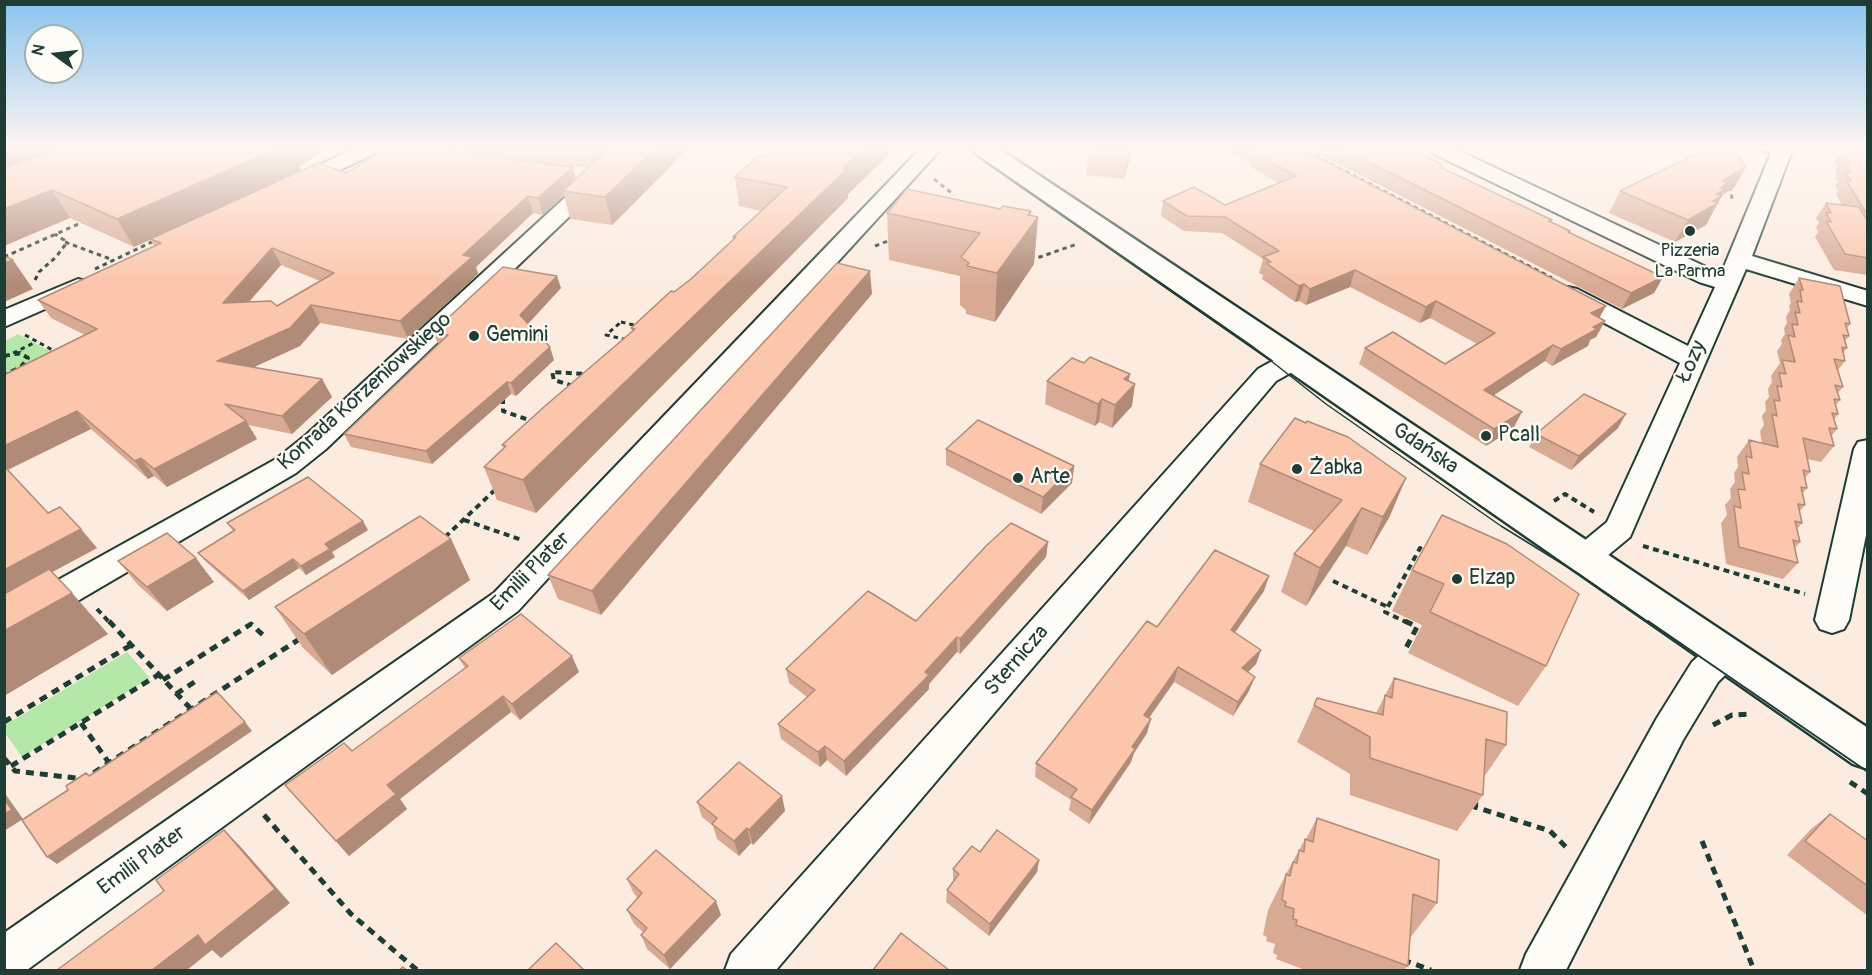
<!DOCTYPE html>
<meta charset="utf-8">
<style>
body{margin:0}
#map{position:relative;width:1872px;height:975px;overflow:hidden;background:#fcece0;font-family:Pangolin,sans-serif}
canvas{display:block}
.frame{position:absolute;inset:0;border:6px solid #1f3d34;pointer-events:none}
.north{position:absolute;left:24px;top:24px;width:60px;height:60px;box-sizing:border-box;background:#fdfcf7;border:2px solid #a4b0a9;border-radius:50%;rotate:285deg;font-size:16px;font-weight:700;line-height:24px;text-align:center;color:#1f3d34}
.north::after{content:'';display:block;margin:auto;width:21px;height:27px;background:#1f3d34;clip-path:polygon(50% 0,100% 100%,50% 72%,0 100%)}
</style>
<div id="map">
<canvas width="1872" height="975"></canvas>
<div class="frame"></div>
<div class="north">N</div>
</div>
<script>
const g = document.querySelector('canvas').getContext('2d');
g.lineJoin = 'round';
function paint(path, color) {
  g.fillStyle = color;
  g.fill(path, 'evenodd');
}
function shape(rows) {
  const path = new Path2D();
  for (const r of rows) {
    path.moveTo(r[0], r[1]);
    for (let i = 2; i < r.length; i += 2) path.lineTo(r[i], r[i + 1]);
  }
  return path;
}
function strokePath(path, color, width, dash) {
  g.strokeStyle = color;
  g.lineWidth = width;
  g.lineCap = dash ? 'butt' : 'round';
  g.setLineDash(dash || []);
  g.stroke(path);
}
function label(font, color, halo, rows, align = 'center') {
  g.font = font + ' Pangolin,sans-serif';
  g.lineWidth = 4.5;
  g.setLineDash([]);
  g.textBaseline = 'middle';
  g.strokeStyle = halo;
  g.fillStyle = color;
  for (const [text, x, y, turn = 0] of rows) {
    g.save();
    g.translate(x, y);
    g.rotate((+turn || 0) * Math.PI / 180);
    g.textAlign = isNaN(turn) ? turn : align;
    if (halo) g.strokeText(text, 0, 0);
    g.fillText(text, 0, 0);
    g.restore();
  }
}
paint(shape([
 [18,334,65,359,5,389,5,341],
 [127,652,150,678,22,757,5,733,5,725]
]), '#b4e8a9');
const service = shape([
 [1758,148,1775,148,1786,153,1781,156,1758,148]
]);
const minor = shape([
 [355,148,381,148,378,152,302,188,295,190,288,188,285,184,288,180,355,148],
 [619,148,641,148,326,449,296,473,16,637,4,640,4,610,276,459,306,435,619,148],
 [921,148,942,148,518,611,27,970,4,970,4,933,494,593,921,148],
 [1427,148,1453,148,1721,274,1773,148,1793,148,1752,256,1868,291,1868,306,1746,269,1630,537,1595,566,1584,570,1573,566,1568,558,1573,550,1607,522,1680,363,1559,299,1556,294,1559,289,1568,287,1577,289,1688,346,1715,287,1699,282,1430,152,1427,148],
 [78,279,86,281,90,286,86,291,4,327,4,310,78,279],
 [1294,352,1303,354,1307,360,1303,366,1276,381,776,970,725,970,731,954,1258,369,1285,354,1294,352],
 [1868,440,1868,525,1849,620,1844,629,1832,633,1820,629,1815,620,1854,449,1858,442,1868,440],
 [1725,639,1737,643,1742,653,1737,663,1718,682,1683,740,1566,970,1520,970,1526,954,1657,718,1692,662,1713,643,1725,639]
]);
const tertiary = shape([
 [972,148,998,148,1868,728,1868,769,1853,764,975,153,972,148]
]);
strokePath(service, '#1f3d34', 5);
strokePath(minor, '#1f3d34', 4);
strokePath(tertiary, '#1f3d34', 5);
strokePath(shape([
 [1072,148,1076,149],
 [1300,148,1552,278],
 [934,179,954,195],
 [1730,186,1732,199,1735,201],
 [65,242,113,260],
 [875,246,893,239],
 [1030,255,1040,257,1077,244],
 [4,257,83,222],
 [95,269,156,240],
 [35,280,39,272,56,257,65,245,64,240,55,234],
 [621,322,642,327,628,340,606,335,621,322],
 [25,335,58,353],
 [13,353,36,342],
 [15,354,22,354]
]), '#1f3d34', 3, [4.5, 4]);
strokePath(shape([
 [4,356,20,353,28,358,21,367,4,375],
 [573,386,554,380,552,372,585,374],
 [503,398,503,411,532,421],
 [1554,501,1565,494,1594,512],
 [464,520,522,540],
 [445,537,496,489],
 [1643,546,1805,594],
 [1333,581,1388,607],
 [97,609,110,623],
 [1408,623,1385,612,1420,548,1426,551]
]), '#1f3d34', 4, [6, 4.5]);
strokePath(shape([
 [109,621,191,709],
 [1405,621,1417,627,1406,648],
 [163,680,251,624,264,636],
 [176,694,196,681],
 [4,722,131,645],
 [81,723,109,763],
 [1713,725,1732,715,1751,714],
 [4,758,15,771,84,779,301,638],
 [11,766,158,675],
 [1850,782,1868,794],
 [1476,802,1475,807,1550,831,1566,847],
 [264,815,351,914,417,970],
 [1702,841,1754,970],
 [1403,960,1431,970]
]), '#1f3d34', 5, [8, 6]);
paint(service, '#fdfcf7');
paint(minor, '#fdfcf7');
paint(tertiary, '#fdfcf7');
strokePath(shape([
 [966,148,1252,346,1326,404,1501,526,1582,576,1650,623]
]), '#1f3d34', 1.5);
strokePath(shape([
 [1648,621,1868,772]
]), '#1f3d34', 2);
paint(shape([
 [4,148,328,148,299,167,301,171,347,173,576,179,588,168,439,148,689,148,612,225,570,219,564,195,543,215,533,213,476,267,478,274,408,339,320,323,300,346,254,367,322,379,332,397,292,434,248,425,257,439,167,487,154,476,148,479,91,429,8,470,48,513,97,548,52,572,108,634,4,696,4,375,85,335,51,318,38,300,154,246,150,240,134,247,70,218],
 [281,265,320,281,277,306,249,302],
 [792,148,896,148,848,194,848,198,536,513,497,500,484,467,504,448,502,445,632,331,631,328,691,279,733,240,733,237,761,211,739,206,735,177,769,156,790,150],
 [1089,148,1133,148,1124,179,1086,175],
 [1224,148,1299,148,1605,321,1596,337,1590,340,1588,346,1552,366,1545,361,1493,396,1513,429,1486,446,1359,364,1365,348,1445,364,1477,344,1430,318,1420,323,1350,287,1306,305,1299,301,1295,302,1262,279,1263,275,1259,273,1263,259,1222,233,1184,231,1161,216,1163,201,1225,205,1278,183,1251,167,1251,164],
 [1307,148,1415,148,1415,150,1440,167,1570,231,1569,232,1663,277,1654,293,1622,309],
 [1843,148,1868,151,1868,275,1834,270,1815,237,1818,232,1816,227,1819,223,1816,218,1826,203,1842,205,1836,195,1838,191,1835,186,1838,182,1835,178,1837,174,1835,170,1837,166,1834,162],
 [1734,188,1722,195,1706,225,1675,242,1609,213,1620,191],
 [1000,209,1031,211,1030,215,1038,217,1034,264,995,322,966,314,966,310,960,305,960,276,889,260,887,213],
 [1799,278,1850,324,1847,328,1849,336,1845,341,1847,348,1843,353,1845,361,1838,370,1843,387,1838,393,1840,400,1836,405,1838,414,1834,420,1837,429,1832,435,1834,446,1821,462,1807,459,1810,472,1805,478,1807,488,1802,494,1805,505,1799,512,1802,523,1797,529,1800,542,1795,548,1798,563,1783,579,1726,564,1721,523,1727,515,1725,505,1731,498,1730,489,1735,482,1734,473,1738,467,1737,457,1749,440,1762,444,1760,431,1764,425,1762,416,1766,410,1765,402,1769,397,1768,389,1772,382,1771,376,1780,363,1777,351,1782,344,1781,340,1785,334,1784,328,1787,323,1786,317,1790,310,1789,306,1791,303,1789,294],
 [561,288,528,324,554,360,516,396,511,394,432,464,351,447,344,434,438,344,433,332],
 [872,294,601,615,558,599,548,575],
 [1084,363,1130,374,1128,381,1132,406,1112,428,1099,422,1095,426,1045,404,1047,381],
 [1618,428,1571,470,1529,447,1536,434],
 [946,449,1074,466,1072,483,1041,514,946,465],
 [1260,464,1390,516,1367,555,1346,546,1306,606,1281,592,1294,554,1314,531,1248,502],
 [227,523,368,530,332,552,335,557,306,575,299,568,249,600,205,561,198,553,233,531],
 [451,539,470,580,332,675,303,648,275,607],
 [1048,542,1046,557,960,654,957,652,929,684,929,689,846,776,827,760,820,767,781,739,778,724,807,697,789,683,786,669,916,621],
 [1507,544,1546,666,1518,706,1408,653,1422,625,1392,611,1412,570],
 [118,561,214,582,167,611,138,585],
 [1264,591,1235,632,1261,650,1256,664,1248,672,1249,691,1233,716,1174,682,1149,718,1147,733,1134,753,1131,762,1089,824,1069,810,1071,800,1035,777,1036,763,1157,627],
 [459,658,579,672,520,720,511,712,400,799,407,809,349,856,285,785,352,751,465,668],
 [1394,678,1506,745,1484,777,1483,795,1457,831,1350,795,1350,774,1297,742,1317,698,1376,713],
 [782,796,785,811,753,845,751,843,739,856,717,839,713,826,702,817,697,802],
 [1830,814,1868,841,1868,916,1787,855,1811,829],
 [1317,818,1437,903,1410,938,1408,966,1404,970,1305,970,1276,959,1277,955,1273,953,1275,944,1266,941,1267,937,1263,935,1268,910,1286,874,1305,839,1306,839],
 [980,852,1039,860,1037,872,989,936,946,902,947,890,953,882,953,869],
 [627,879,721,915,670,969,647,949,641,935,643,932,634,924,627,910,638,898,634,894]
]), '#d8aa94');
paint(shape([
 [10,148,99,148,4,184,4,150],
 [278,148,328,148,299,167,301,171,134,247,117,219],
 [588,148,615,148,593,169],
 [656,148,689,148,612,225,605,197],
 [864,148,896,148,848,194,848,198,536,513,523,480,842,168],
 [1128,148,1133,148,1124,179],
 [573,167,577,184,563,191,564,195,543,215,538,198],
 [1746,167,1734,188,1722,195,1706,225,1675,242,1688,220,1722,181],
 [52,190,70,218,4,246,4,209],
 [528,196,533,213,476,267,478,274,408,339,400,321,463,255],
 [1031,211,1029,229,1038,217,1034,264,995,322,997,273,1028,215],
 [272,248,281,265,233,320,223,303],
 [13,260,33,289,4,302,4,263],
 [1355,270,1350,287,1306,305,1310,289],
 [870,271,872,294,601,615,592,591],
 [557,276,561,288,524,328,520,315],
 [1663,277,1654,293,1622,309,1631,293],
 [1304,284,1299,301,1295,302,1299,286],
 [1436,301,1430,318,1420,323,1426,307],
 [311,305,320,323,300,346,228,379,217,361],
 [1606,306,1597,322,1591,313],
 [1605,321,1596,337,1590,340,1588,346,1552,366,1561,349,1593,327],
 [1553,345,1545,361,1476,407,1484,390],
 [550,347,554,360,516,396,511,383],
 [1130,374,1126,393,1135,384,1132,406,1112,428,1115,405,1124,379],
 [322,379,332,397,292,434,282,416],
 [507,382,511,394,432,464,426,451],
 [1102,399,1099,422,1095,426,1098,404],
 [77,411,91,429,7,470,4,467,4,446],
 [1522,412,1513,429,1486,446,1494,429],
 [1626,414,1618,428,1571,470,1579,456],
 [246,421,257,439,167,487,154,469],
 [141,458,154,476,148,479,135,461],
 [1074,466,1072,483,1041,514,1043,497],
 [1406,478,1390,516,1367,555,1383,517],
 [1362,508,1346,546,1306,606,1320,568],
 [363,521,368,530,332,552,335,557,306,575,301,566,325,544],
 [81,529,97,548,4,598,4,570],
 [451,539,470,580,332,675,304,634],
 [1048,542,1046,557,960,654,960,639],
 [196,558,214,582,167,611,147,587],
 [293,559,299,568,249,600,243,591],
 [1269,576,1264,591,1227,644,1231,630],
 [72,593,108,634,4,696,4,631],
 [957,637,957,652,929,684,929,689,846,776,844,761],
 [1261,650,1256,664,1237,683,1242,668],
 [572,656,579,672,520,720,512,704],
 [1178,667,1174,682,1141,729,1144,715],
 [1255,677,1249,691,1233,716,1238,702],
 [503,696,511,712,400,799,407,809,349,856,336,841,387,785],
 [1151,719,1147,733,1134,753,1131,762,1089,824,1092,810,1132,747],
 [245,722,252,731,57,864,47,857],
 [825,746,827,760,820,767,818,752],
 [4,792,23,819,4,831],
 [782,796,785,811,753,845,749,830],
 [747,828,751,843,739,856,734,841],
 [224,830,239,845,290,903,221,958,212,950,187,970,152,970],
 [1039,860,1037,872,989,936,990,924],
 [716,901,721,915,670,969,664,955]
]), '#b08b78');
const building = shape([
 [58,148,278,148,117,219,52,190,4,209,4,168,58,148],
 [386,148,429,148,573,167,538,198,528,196,463,255,472,257,400,321,311,305,290,328,217,361,322,379,282,416,225,404,246,421,154,469,141,458,135,461,77,411,4,446,4,375,97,329,38,300,161,243,150,239,318,163,347,173,386,148],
 [272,248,334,273,277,306,271,301,223,303,272,248],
 [609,148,656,148,605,197,563,191,609,148],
 [778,148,790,150,792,148,864,148,842,168,847,169,523,480,484,467,506,446,502,445,545,406,635,329,631,328,671,291,674,292,691,279,736,237,733,237,787,187,735,177,760,154,769,156,778,148],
 [1254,148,1299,148,1606,306,1591,313,1605,321,1593,327,1597,329,1561,349,1553,345,1484,390,1522,412,1494,429,1365,348,1393,332,1445,364,1495,333,1436,301,1426,307,1355,270,1310,289,1304,284,1299,286,1266,263,1271,262,1263,257,1279,251,1225,217,1187,216,1163,201,1194,187,1225,205,1296,176,1254,152,1258,151,1254,148],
 [1341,148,1415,148,1413,149,1441,164,1440,167,1552,220,1549,221,1570,231,1568,232,1663,277,1631,293,1341,148],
 [1708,148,1734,148,1746,167,1722,181,1728,183,1720,188,1725,190,1716,194,1722,196,1713,201,1718,203,1688,220,1620,191,1708,148],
 [1844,148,1868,151,1868,213,1866,213,1846,180,1851,181,1845,172,1850,172,1844,163,1850,164,1844,155,1849,156,1844,148],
 [907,189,1000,209,1003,206,1031,211,1028,215,1038,217,997,273,967,266,969,263,961,257,980,233,887,213,907,189],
 [1826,203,1859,207,1868,222,1868,258,1845,254,1826,221,1831,222,1826,212,1831,213,1826,203],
 [4,256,13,260,4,263,4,256],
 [837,263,870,271,592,591,548,575,837,263],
 [503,267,557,276,520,315,550,347,511,383,507,382,426,451,344,434,448,335,433,332,503,267],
 [1799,278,1840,286,1850,324,1845,323,1849,336,1843,335,1847,348,1842,347,1845,361,1834,359,1843,387,1835,385,1840,400,1834,399,1838,414,1832,413,1837,429,1829,428,1834,446,1803,438,1810,472,1803,470,1807,488,1801,487,1805,505,1798,504,1802,523,1795,521,1800,542,1793,540,1798,563,1739,547,1734,506,1741,508,1738,489,1745,490,1742,472,1749,474,1746,456,1752,458,1749,440,1778,447,1772,414,1777,416,1774,400,1780,401,1777,386,1782,387,1779,373,1786,374,1782,360,1795,362,1788,335,1795,337,1792,324,1798,325,1795,312,1800,313,1797,301,1802,302,1800,290,1803,290,1799,278],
 [1090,357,1130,374,1124,379,1135,384,1115,405,1102,399,1098,404,1047,381,1072,358,1084,363,1090,357],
 [1584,394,1626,414,1579,456,1536,434,1584,394],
 [1295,418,1306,423,1307,421,1348,437,1406,478,1383,517,1362,508,1320,568,1294,554,1342,500,1260,464,1295,418],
 [978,420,1074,466,1043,497,946,449,978,420],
 [4,466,48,513,60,507,81,529,4,570,4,466],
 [308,477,363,521,325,544,330,549,301,566,293,559,243,591,198,553,235,530,227,523,308,477],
 [1442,515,1507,544,1579,594,1546,666,1430,612,1444,584,1412,570,1442,515],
 [420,516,451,539,304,634,275,607,420,516],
 [1011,523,1048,542,960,639,957,637,925,672,929,675,844,761,825,746,818,752,778,724,815,690,786,669,868,591,916,621,987,545,1011,523],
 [167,533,196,558,147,587,118,561,167,533],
 [1215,550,1269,576,1231,630,1261,650,1242,668,1255,677,1238,702,1178,667,1144,715,1151,719,1132,747,1135,749,1092,810,1071,797,1077,789,1036,763,1147,621,1157,627,1215,550],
 [49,569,72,593,4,631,4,594,49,569],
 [521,614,572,656,512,704,503,696,387,785,396,794,336,841,285,785,344,743,352,751,468,666,459,658,521,614],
 [1394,678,1507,712,1506,745,1486,739,1483,795,1370,758,1370,737,1314,705,1317,698,1383,715,1385,695,1392,698,1394,678],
 [217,692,245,722,47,857,22,820,68,790,66,786,86,773,89,776,217,692],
 [739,762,782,796,749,830,747,828,734,841,712,824,717,818,697,802,739,762],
 [4,799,12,810,4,814,4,799],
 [1830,814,1868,841,1868,886,1805,841,1830,814],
 [1317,818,1439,860,1437,903,1413,894,1408,966,1296,925,1297,920,1293,919,1294,909,1285,906,1286,902,1282,900,1286,874,1290,876,1293,862,1297,863,1299,850,1304,852,1305,839,1313,842,1317,818],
 [224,830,275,889,205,945,198,935,152,970,57,970,164,891,156,880,224,830],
 [997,830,1039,860,990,924,947,890,959,874,953,869,972,846,980,852,997,830],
 [656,850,716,901,664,955,641,935,647,928,627,910,642,893,627,879,656,850],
 [901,933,949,970,873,970,901,933],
 [556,943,584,970,528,970,556,943],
 [403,967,406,970,399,970,403,967]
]);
paint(building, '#fbc6ac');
strokePath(building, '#b08b78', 1.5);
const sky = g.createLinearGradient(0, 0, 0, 285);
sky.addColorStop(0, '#89c3f0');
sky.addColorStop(0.52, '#fef6f1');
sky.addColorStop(1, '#fef6f100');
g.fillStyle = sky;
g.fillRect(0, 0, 1872, 285);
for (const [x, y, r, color] of [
 [1690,231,6,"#1f3d34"],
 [474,336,6,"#1f3d34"],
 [1486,436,6,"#1f3d34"],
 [1297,469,6,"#1f3d34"],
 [1018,478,6,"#1f3d34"],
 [1457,579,6,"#1f3d34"]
]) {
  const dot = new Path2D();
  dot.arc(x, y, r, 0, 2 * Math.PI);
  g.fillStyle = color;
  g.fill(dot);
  strokePath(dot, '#fdfcf7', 2);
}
label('18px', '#1f3d34', '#fdfcf7', [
 ["Pizzeria",1690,251],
 ["La Parma",1690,272]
]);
label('21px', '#1f3d34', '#fdfcf7', [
 ["Gemini",486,336],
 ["Pcall",1498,436],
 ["Żabka",1309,469],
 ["Arte",1030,478],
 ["Elzap",1469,579]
], 'left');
label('21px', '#1f3d34', '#fdfcf7', [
 ["Łozy",1692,362,-66],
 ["Konrada Korzeniowskiego",365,392,-42],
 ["Gdańska",1425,449,34],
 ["Emilii Plater",531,572,-45],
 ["Sternicza",1017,661,-49],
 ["Emilii Plater",142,861,-36]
]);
</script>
